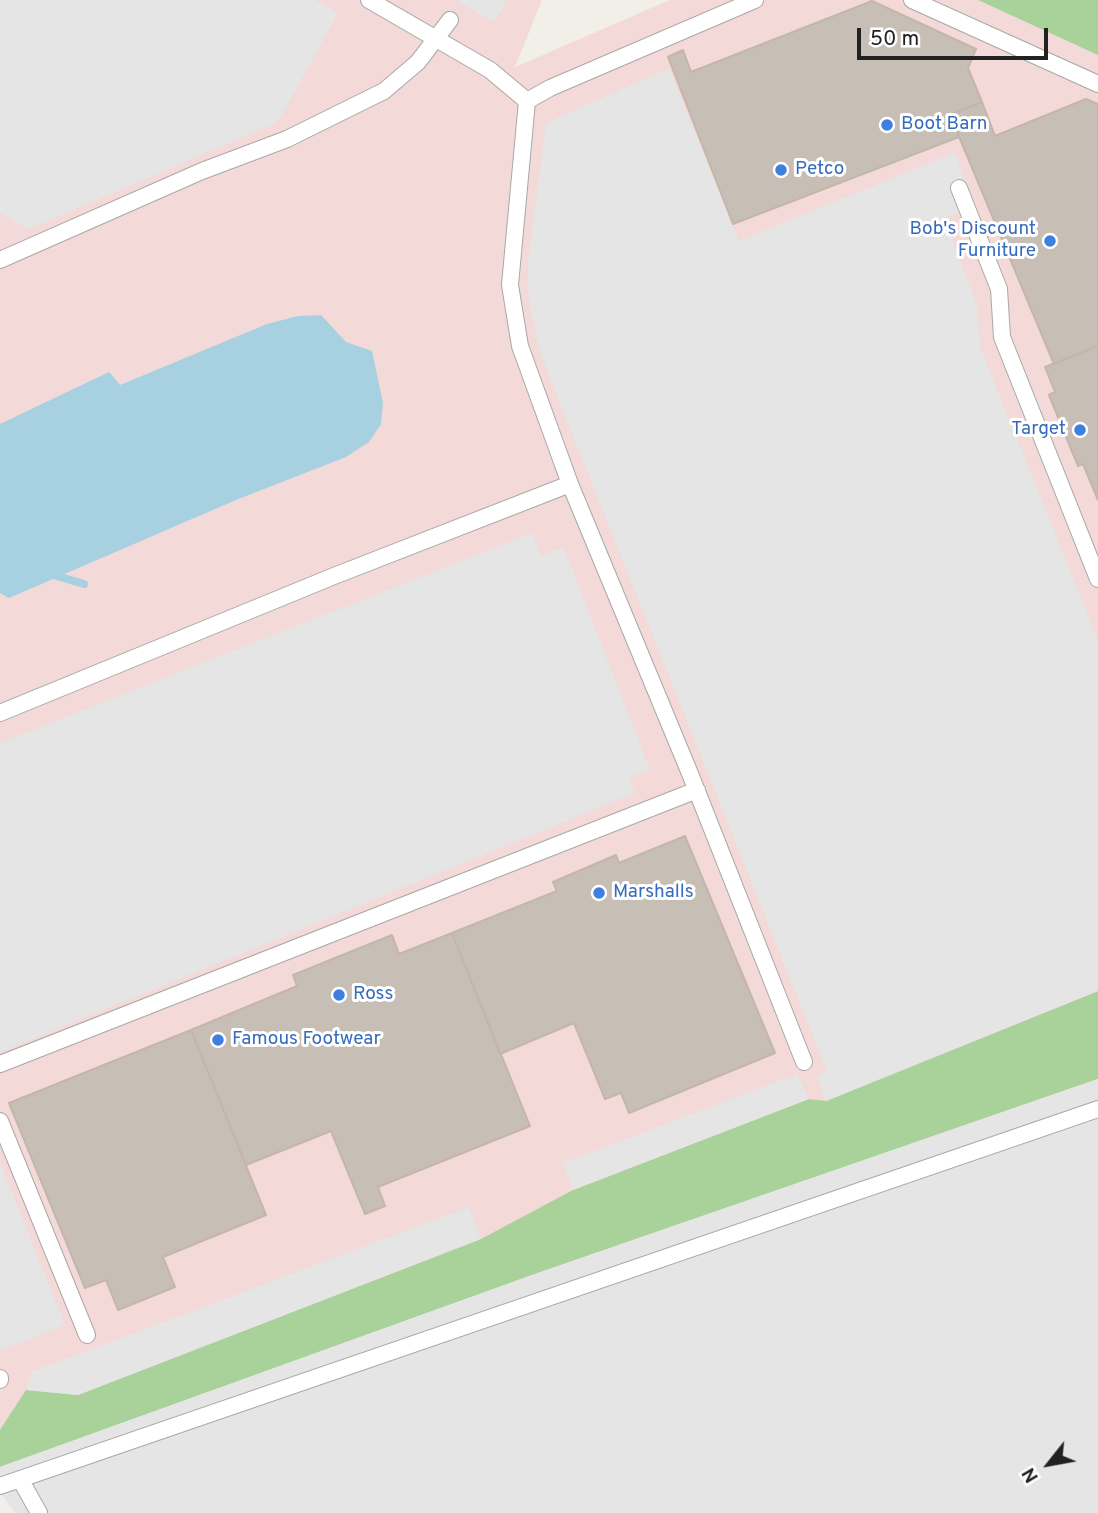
<!DOCTYPE html>
<style>
body{margin:0}
#map{position:relative;width:1098px;height:1513px;overflow:hidden;background:#f2efe8;font-family:Overpass,sans-serif}
canvas{display:block}
.north{position:absolute;left:1014px;top:1429px;width:70px;height:70px;-webkit-text-stroke:5px #fff;paint-order:stroke;rotate:239deg;font-size:19px;font-weight:700;line-height:28px;text-align:center;color:#212121}
.north::after{content:'';display:block;margin:auto;width:24px;height:32px;background:#212121;clip-path:polygon(50% 0,100% 100%,50% 72%,0 100%)}
.scale{position:absolute;left:857px;top:28px;width:191px;height:32px;box-sizing:border-box;border:4px solid #212121;border-top:0;padding-left:9px;font-size:21px;line-height:24px;white-space:nowrap;color:#212121;-webkit-text-stroke:5px #fff;paint-order:stroke}
</style>
<div id="map">
<canvas width="1098" height="1513"></canvas>
<div class="north">N</div>
<div class="scale">50 m</div>
</div>
<script>
const g = document.querySelector('canvas').getContext('2d');
g.lineJoin = 'round';
function paint(path, color) {
  g.fillStyle = color;
  g.fill(path, 'evenodd');
}
function shape(rows) {
  const path = new Path2D();
  for (const r of rows) {
    path.moveTo(r[0], r[1]);
    for (let i = 2; i < r.length; i += 2) path.lineTo(r[i], r[i + 1]);
  }
  return path;
}
function strokePath(path, color, width, dash) {
  g.strokeStyle = color;
  g.lineWidth = width;
  g.lineCap = dash ? 'butt' : 'round';
  g.setLineDash(dash || []);
  g.stroke(path);
}
function label(font, color, halo, rows, align = 'center') {
  g.font = font + ' Overpass,sans-serif';
  g.lineWidth = 6;
  g.setLineDash([]);
  g.textBaseline = 'middle';
  g.strokeStyle = halo;
  g.fillStyle = color;
  for (const [text, x, y, turn = 0] of rows) {
    g.save();
    g.translate(x, y);
    g.rotate((+turn || 0) * Math.PI / 180);
    g.textAlign = isNaN(turn) ? turn : align;
    if (halo) g.strokeText(text, 0, 0);
    g.fillText(text, 0, 0);
    g.restore();
  }
}
paint(shape([
 [0,0,542,0,515,67,670,0,1080,0,1098,9,1098,1045,0,1463]
]), '#f3d9d7');
paint(shape([
 [978,0,1098,0,1098,55],
 [1098,991,1098,1079,535,1274,0,1467,0,1430,26,1390,78,1395,481,1239,573,1190,809,1099,826,1101]
]), '#a9d29b');
paint(shape([
 [0,0,315,0,338,13,278,122,29,229,0,213],
 [456,0,507,0,494,22],
 [669,68,739,241,954,153,975,206,944,218,977,305,980,347,1098,640,1098,991,826,1101,817,1076,827,1071,553,386,538,346,528,292,528,264,546,123],
 [532,533,541,555,564,548,650,770,629,778,635,793,0,1052,0,743],
 [797,1074,809,1099,573,1190,563,1163],
 [1098,1079,1098,1513,15,1513,0,1492,0,1467,535,1274],
 [0,1162,65,1325,0,1351],
 [469,1207,481,1239,78,1395,26,1390,31,1372]
]), '#e5e5e5');
paint(shape([
 [321,315,346,342,372,351,383,403,381,424,369,442,346,457,236,500,9,598,0,593,0,424,109,372,120,385,267,324,298,316]
]), '#a7d1e1');
strokePath(shape([
 [50,574,84,584]
]), '#a7d1e1', 8);
const building = shape([
 [872,1,976,49,968,68,982,102,950,115,959,137,733,224,668,57,683,50,691,72,872,1],
 [1086,99,1098,104,1098,346,1054,364,950,115,982,102,995,136,1086,99],
 [1098,346,1098,500,1083,464,1078,466,1049,395,1055,392,1045,367,1098,346],
 [685,836,775,1053,629,1113,621,1093,605,1099,574,1023,500,1054,452,933,557,891,553,882,616,855,619,863,685,836],
 [452,933,530,1126,378,1187,385,1206,365,1214,331,1131,246,1165,191,1030,297,986,293,975,392,935,399,954,452,933],
 [191,1030,266,1215,163,1257,175,1287,118,1310,106,1280,85,1288,9,1103,191,1030]
]);
paint(building, '#c7beb6');
strokePath(building, '#c4b6a9', 2);
const service = shape([
 [369,0,490,70,527,101],
 [912,0,1098,84],
 [527,101,510,285,520,346,570,484,691,776,804,1062],
 [527,101,550,88,755,0],
 [959,188,999,289,1002,337,1098,579],
 [0,260,202,171,287,139,384,91,418,62,450,20],
 [0,713,334,576,570,484],
 [0,1064,697,790],
 [0,1121,87,1335],
 [0,1378,0,1380],
 [20,1479,39,1513],
 [0,1486,1098,1109]
]);
strokePath(service, '#a8a8a8', 18);
strokePath(service, '#fff', 16);
for (const [x, y, r, color] of [
 [887,125,7,"#3f7fe0"],
 [781,170,7,"#3f7fe0"],
 [1050,241,7,"#3f7fe0"],
 [1080,430,7,"#3f7fe0"],
 [599,893,7,"#3f7fe0"],
 [339,995,7,"#3f7fe0"],
 [218,1040,7,"#3f7fe0"]
]) {
  const dot = new Path2D();
  dot.arc(x, y, r, 0, 2 * Math.PI);
  g.fillStyle = color;
  g.fill(dot);
  strokePath(dot, '#fff', 2.5);
}
label('19px', '#366cbe', '#fff', [
 ["Boot Barn",901,125],
 ["Petco",795,170],
 ["Bob's Discount",1036,230,"right"],
 ["Furniture",1036,252,"right"],
 ["Target",1066,430,"right"],
 ["Marshalls",613,893],
 ["Ross",353,995],
 ["Famous Footwear",232,1040]
], 'left');
</script>
